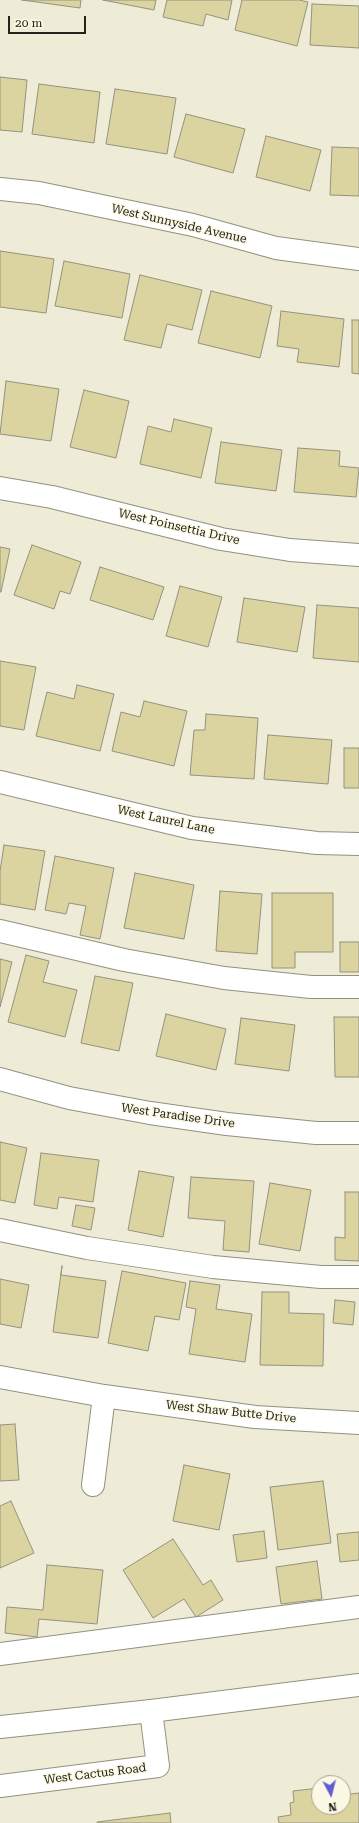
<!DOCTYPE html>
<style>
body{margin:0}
#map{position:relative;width:359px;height:1823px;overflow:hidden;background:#eeebd7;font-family:"Roboto Serif",serif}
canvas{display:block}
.north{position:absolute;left:311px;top:1775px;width:40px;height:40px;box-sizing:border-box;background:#fbf9e4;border:1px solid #a5a394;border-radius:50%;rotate:173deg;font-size:11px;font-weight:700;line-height:16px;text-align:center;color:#23221b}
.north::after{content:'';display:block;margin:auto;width:14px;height:18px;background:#615bd4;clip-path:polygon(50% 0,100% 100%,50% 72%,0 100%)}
.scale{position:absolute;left:8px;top:16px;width:78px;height:18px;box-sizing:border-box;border:2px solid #23221b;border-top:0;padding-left:5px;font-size:12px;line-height:14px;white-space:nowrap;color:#23221b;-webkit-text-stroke:3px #fbf9e4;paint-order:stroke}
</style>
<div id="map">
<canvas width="359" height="1823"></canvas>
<div class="north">N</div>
<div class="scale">20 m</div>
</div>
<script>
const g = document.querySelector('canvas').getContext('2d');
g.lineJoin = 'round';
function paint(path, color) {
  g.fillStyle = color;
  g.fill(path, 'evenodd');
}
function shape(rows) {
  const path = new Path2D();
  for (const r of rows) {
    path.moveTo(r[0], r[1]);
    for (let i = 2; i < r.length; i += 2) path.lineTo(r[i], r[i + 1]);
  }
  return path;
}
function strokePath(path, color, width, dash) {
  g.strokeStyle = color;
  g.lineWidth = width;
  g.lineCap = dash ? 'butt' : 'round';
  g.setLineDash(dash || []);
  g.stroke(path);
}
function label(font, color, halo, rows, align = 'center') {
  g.font = font + ' "Roboto Serif",serif';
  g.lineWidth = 3;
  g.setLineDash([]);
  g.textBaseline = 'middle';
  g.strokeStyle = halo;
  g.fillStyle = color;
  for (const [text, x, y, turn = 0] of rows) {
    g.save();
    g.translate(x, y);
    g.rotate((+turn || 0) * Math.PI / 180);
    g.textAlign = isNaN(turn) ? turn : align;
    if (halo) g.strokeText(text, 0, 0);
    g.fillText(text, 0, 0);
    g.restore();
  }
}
const building = shape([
 [22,0,81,0,80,8,22,0],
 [103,0,156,0,154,10,103,0],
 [167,0,232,0,228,20,206,14,203,26,163,17,167,0],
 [242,0,299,0,308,2,297,46,235,30,242,0],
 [312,4,359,6,359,48,310,45,312,4],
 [0,77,27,80,22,132,0,130,0,77],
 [39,84,100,92,94,143,32,134,39,84],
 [115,89,176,98,167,154,106,144,115,89],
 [186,114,245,129,233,173,174,157,186,114],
 [266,136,321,150,310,191,256,177,266,136],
 [332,147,359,148,359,196,330,195,332,147],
 [0,251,54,259,46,313,0,307,0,251],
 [64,261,130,274,122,318,55,306,64,261],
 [140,275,202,290,192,330,167,324,161,348,124,340,140,275],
 [211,291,272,306,260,358,198,343,211,291],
 [281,311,344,319,339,367,297,362,299,349,277,346,281,311],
 [352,320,359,320,359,374,352,373,352,320],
 [6,381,59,389,51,441,0,434,6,381],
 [84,390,129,401,116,458,70,447,84,390],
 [174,419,212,428,201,478,140,464,148,426,171,432,174,419],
 [221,442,282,450,276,491,215,483,221,442],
 [298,448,340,451,339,466,359,468,356,497,294,492,298,448],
 [32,545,81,562,70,594,60,591,54,609,14,595,32,545],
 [0,547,10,549,1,592,0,592,0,547],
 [100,567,164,587,153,620,90,600,100,567],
 [180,586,222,597,208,647,166,636,180,586],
 [244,598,305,607,297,652,237,642,244,598],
 [317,605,359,608,359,662,313,658,317,605],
 [0,661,36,667,24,730,0,726,0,661],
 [77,685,114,694,100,751,36,736,47,692,74,699,77,685],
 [144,701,187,711,174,766,112,751,121,712,140,717,144,701],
 [206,714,258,718,254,779,190,775,194,730,205,730,206,714],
 [268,735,332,740,328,784,264,779,268,735],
 [344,748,359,748,359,788,344,788,344,748],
 [4,845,45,851,35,910,0,904,0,871,4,845],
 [55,856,114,868,100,939,80,935,86,906,69,903,66,914,45,910,55,856],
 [135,873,194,885,184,939,124,928,135,873],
 [220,891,262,894,257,954,216,951,220,891],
 [272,893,333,893,333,952,295,952,295,968,272,968,272,893],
 [340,942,359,942,359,972,340,972,340,942],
 [26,955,49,961,43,982,77,990,65,1037,8,1022,26,955],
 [0,959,12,962,0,1007,0,959],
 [95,976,133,983,119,1051,81,1043,95,976],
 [166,1014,226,1029,216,1070,156,1056,166,1014],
 [334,1017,359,1017,359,1077,335,1077,334,1017],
 [241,1018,295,1025,289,1071,235,1064,241,1018],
 [0,1142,27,1148,15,1203,0,1200,0,1142],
 [41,1153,99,1160,93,1202,59,1197,57,1209,34,1205,41,1153],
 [139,1171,174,1177,163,1237,128,1230,139,1171],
 [191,1177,254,1181,249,1252,223,1250,225,1221,188,1218,191,1177],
 [270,1183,311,1190,300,1251,259,1244,270,1183],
 [345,1192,359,1192,359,1261,335,1260,335,1237,345,1238,345,1192],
 [76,1205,95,1208,91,1230,72,1226,76,1205],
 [62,1266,61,1275,106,1281,98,1338,53,1332,62,1266],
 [122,1271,186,1283,179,1320,155,1316,148,1351,108,1343,122,1271],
 [0,1279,29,1285,21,1328,0,1324,0,1279],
 [190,1281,220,1285,216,1309,252,1314,245,1362,189,1354,196,1309,186,1307,190,1281],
 [262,1292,289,1292,289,1313,324,1314,323,1366,260,1365,262,1292],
 [335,1300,355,1302,353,1325,333,1323,335,1300],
 [15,1424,19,1480,0,1481,0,1425,15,1424],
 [184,1465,230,1474,219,1530,173,1521,184,1465],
 [323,1481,331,1543,278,1550,270,1487,323,1481],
 [11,1501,34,1553,0,1568,0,1506,11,1501],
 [264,1531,267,1558,237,1562,233,1535,264,1531],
 [359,1532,359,1560,340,1562,337,1534,359,1532],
 [173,1539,203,1585,211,1580,223,1600,196,1617,184,1599,153,1618,123,1570,173,1539],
 [317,1561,322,1599,281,1604,276,1567,317,1561],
 [47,1565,103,1570,97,1624,39,1619,37,1637,5,1633,7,1607,43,1610,47,1565],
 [319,1788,319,1807,343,1807,343,1795,359,1793,359,1823,279,1823,278,1817,291,1815,290,1803,294,1802,293,1791,319,1788],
 [170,1813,171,1823,97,1823,97,1822,170,1813]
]);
paint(building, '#dbd4a1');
strokePath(building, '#94927f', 1);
const minor = shape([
 [0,189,39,193,193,225,276,248,359,259],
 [0,488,52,497,221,539,290,550,359,555],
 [0,782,192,828,317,843,359,844],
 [0,931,124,960,224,978,311,987,359,987],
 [0,1079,69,1098,150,1113,227,1124,316,1133,359,1133],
 [0,1230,87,1248,213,1267,321,1277,359,1277],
 [0,1377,104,1396,255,1417,359,1423],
 [93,1485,104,1396],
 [0,1654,359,1607],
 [0,1786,158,1766,151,1711]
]);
const major = shape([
 [0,1727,151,1711,359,1685]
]);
strokePath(minor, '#93917e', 24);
strokePath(major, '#93917e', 24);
strokePath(minor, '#fff', 22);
strokePath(major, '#fff', 22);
label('12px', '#23221b', '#fbf9e4', [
 ["West Sunnyside Avenue",179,224,13],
 ["West Poinsettia Drive",179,527,13],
 ["West Laurel Lane",166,820,12],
 ["West Paradise Drive",178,1116,8],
 ["West Shaw Butte Drive",231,1412,6],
 ["West Cactus Road",95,1774,-7]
]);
</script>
